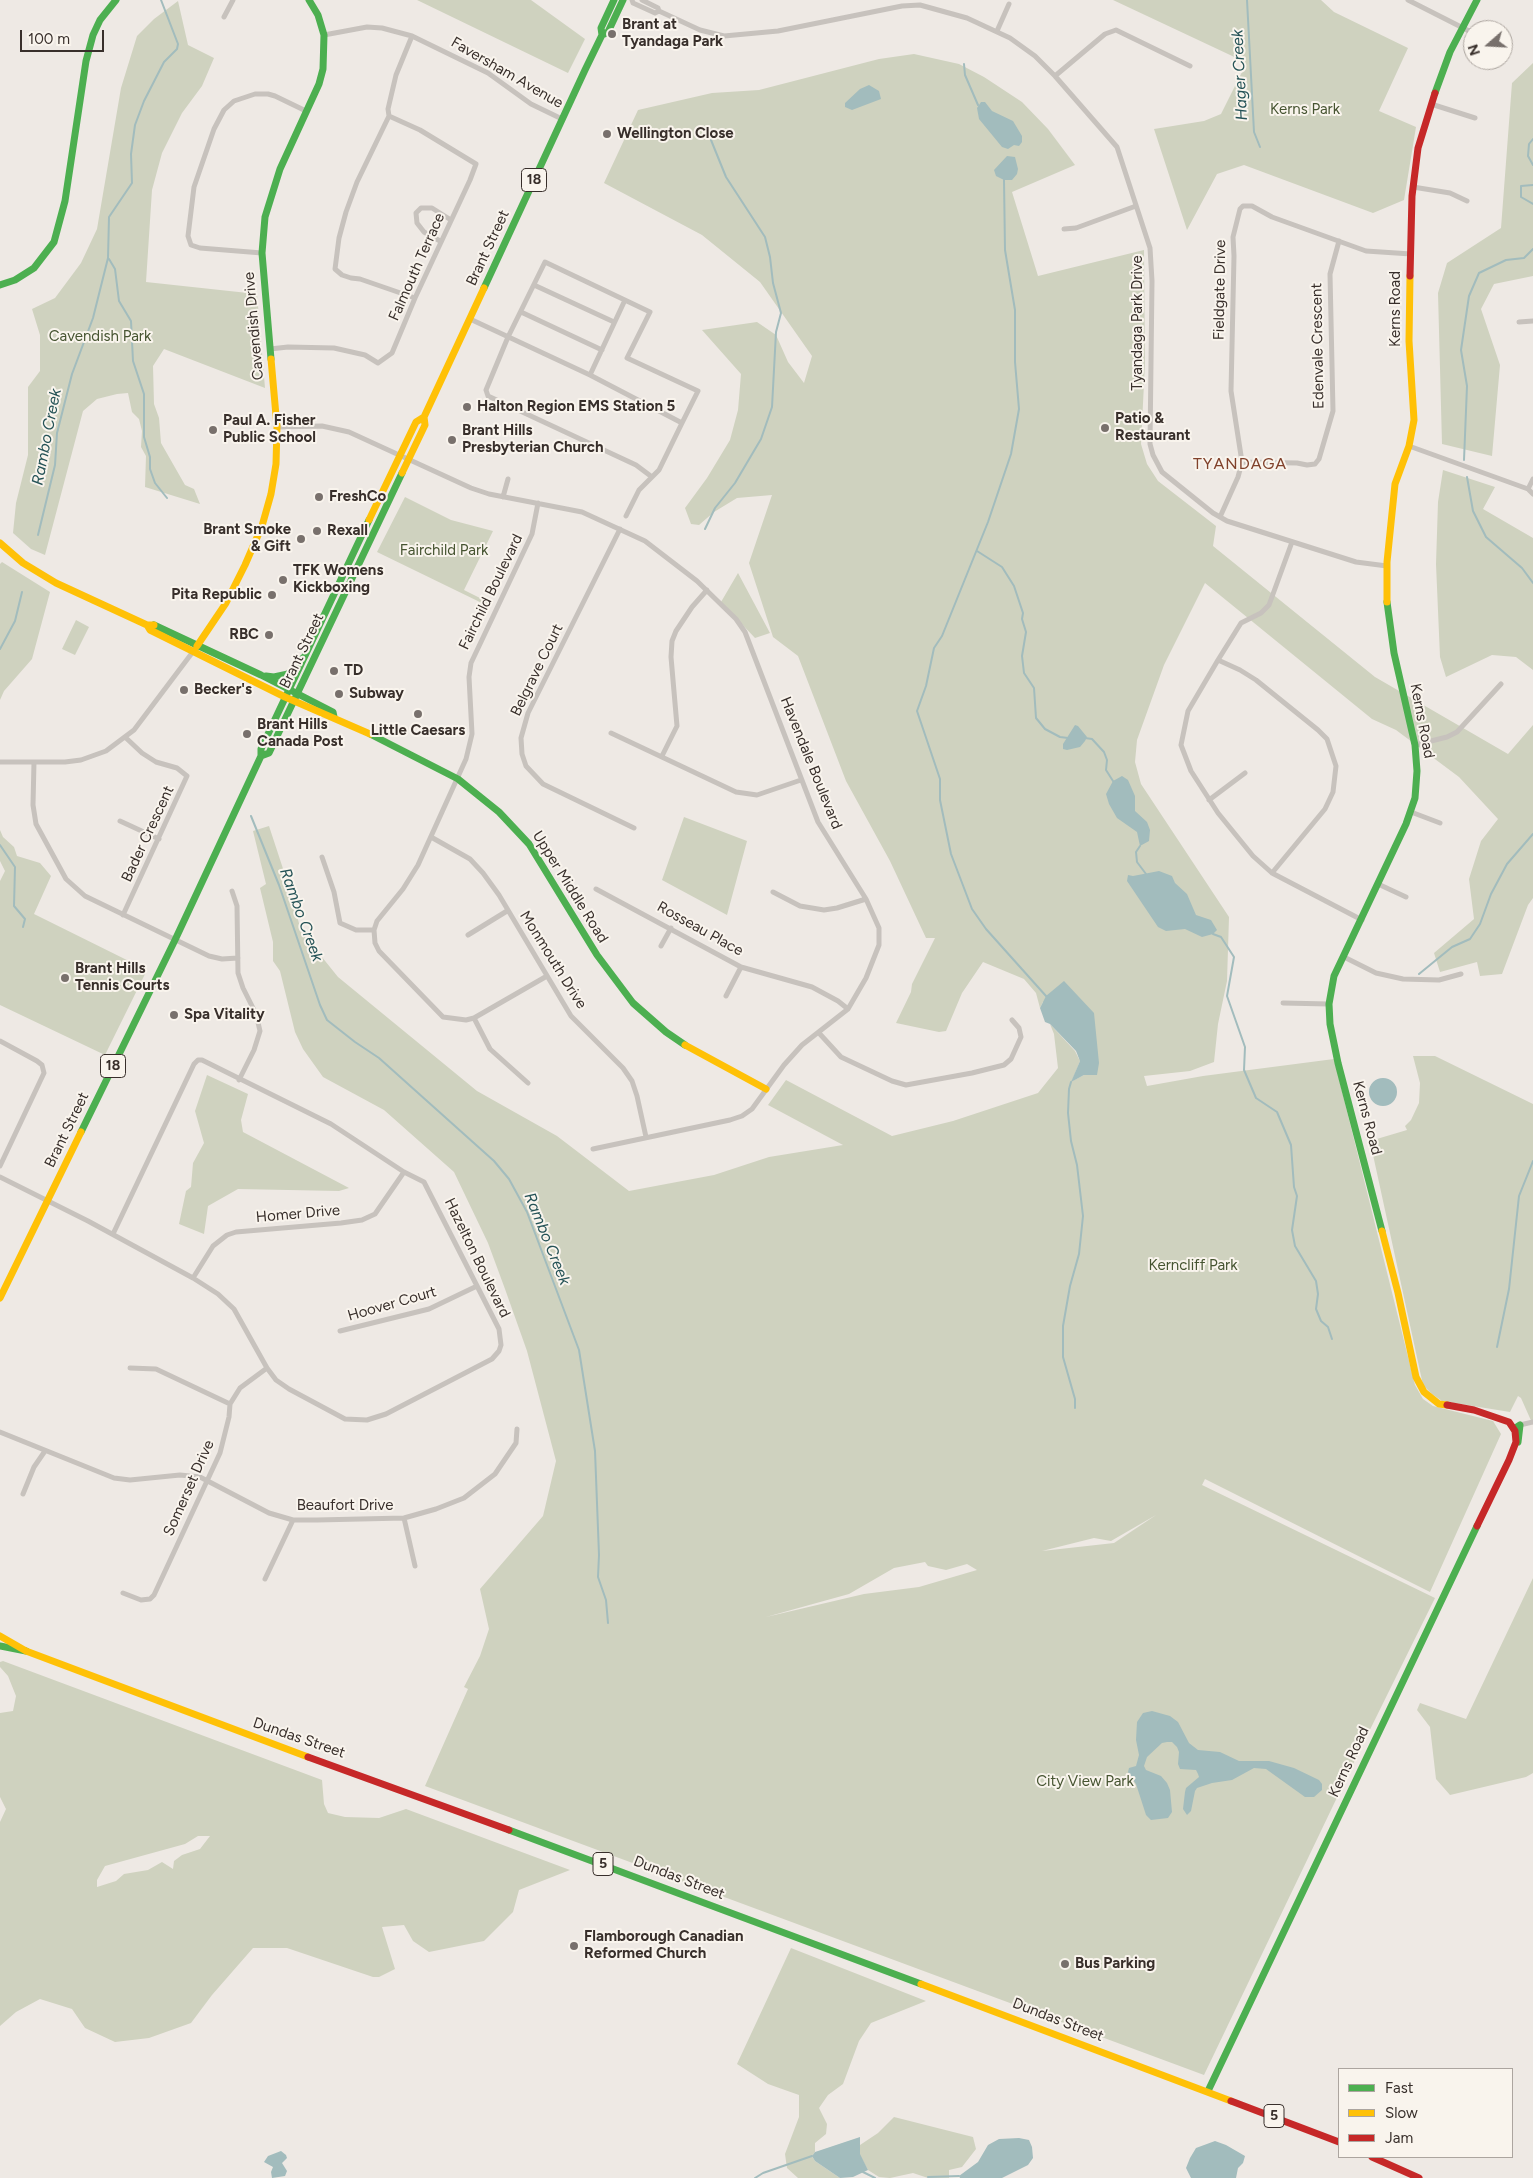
<!DOCTYPE html>
<style>
body{margin:0}
#map{position:relative;width:1533px;height:2178px;overflow:hidden;background:#eee9e4;font-family:Figtree,sans-serif}
canvas{display:block}
.legend{position:absolute;left:1338px;top:2068px;width:175px;height:90px;box-sizing:border-box;background:#f9f4ed;border:1px solid #aca59f;margin:0;padding:6px 9px;list-style:none;font-size:15px;color:#382f2b}
.legend li{display:flex;align-items:center;gap:10px;height:25px}
.legend b{width:25px;border:1px solid #aca59f}
.north{position:absolute;left:1463px;top:20px;width:50px;height:50px;box-sizing:border-box;background:#f9f4ed;border:1px solid #aca59f;border-radius:50%;rotate:251deg;font-size:14px;font-weight:700;line-height:20px;text-align:center;color:#382f2b}
.north::after{content:'';display:block;margin:auto;width:18px;height:22px;background:#78706c;clip-path:polygon(50% 0,100% 100%,50% 72%,0 100%)}
.scale{position:absolute;left:20px;top:30px;width:84px;height:22px;box-sizing:border-box;border:2px solid #382f2b;border-top:0;padding-left:6px;font-size:15px;line-height:18px;white-space:nowrap;color:#382f2b;-webkit-text-stroke:4px #f9f4ed;paint-order:stroke}
</style>
<div id="map">
<canvas width="1533" height="2178"></canvas>
<ul class="legend">
<li><b style="height:6px;background:#4caf50"></b>Fast</li>
<li><b style="height:6px;background:#ffc107"></b>Slow</li>
<li><b style="height:6px;background:#c62828"></b>Jam</li>
</ul>
<div class="north">N</div>
<div class="scale">100 m</div>
</div>
<script>
const g = document.querySelector('canvas').getContext('2d');
g.lineJoin = 'round';
function paint(path, color) {
  g.fillStyle = color;
  g.fill(path, 'evenodd');
}
function shape(rows) {
  const path = new Path2D();
  for (const r of rows) {
    if (r.length === 3) {
      path.moveTo(r[0] + r[2], r[1]);
      path.arc(r[0], r[1], r[2], 0, 2 * Math.PI);
      continue;
    }
    path.moveTo(r[0], r[1]);
    for (let i = 2; i < r.length; i += 2) path.lineTo(r[i], r[i + 1]);
  }
  return path;
}
function strokePath(path, color, width, dash) {
  g.strokeStyle = color;
  g.lineWidth = width;
  g.lineCap = dash ? 'butt' : 'round';
  g.setLineDash(dash || []);
  g.stroke(path);
}
function label(font, color, halo, rows, align = 'center') {
  g.font = font + ' Figtree,sans-serif';
  g.lineWidth = 4;
  g.setLineDash([]);
  g.textBaseline = 'middle';
  g.strokeStyle = halo;
  g.fillStyle = color;
  for (const [text, x, y, turn = 0] of rows) {
    g.save();
    g.translate(x, y);
    g.rotate((+turn || 0) * Math.PI / 180);
    g.textAlign = isNaN(turn) ? turn : align;
    if (halo) g.strokeText(text, 0, 0);
    g.fillText(text, 0, 0);
    g.restore();
  }
}
paint(shape([
 [417,0,531,0,585,39,568,73],
 [1113,0,1321,0,1334,12,1408,48,1379,111,1416,127,1404,200,1373,213,1244,165,1217,174,1187,230,1154,129,1204,121,1221,114,1243,70,1245,62],
 [178,1,188,45,214,58,202,86,182,113,162,153,152,190,146,282,257,294,265,388,164,349,153,366,154,404,159,418,161,443,185,485,194,489,200,504,145,487,146,456,141,447,142,431,139,419,132,412,128,393,117,394,97,399,83,411,45,555,31,549,13,533,16,503,28,455,28,387,40,371,40,335,32,309,55,298,81,263,97,229,121,88,137,36,154,19],
 [914,54,959,64,984,77,1022,102,1048,129,1075,165,1012,192,1038,276,1144,250,1145,363,1141,444,1147,464,1158,481,1216,526,1213,546,1375,677,1508,754,1533,725,1533,898,1528,905,1502,974,1480,976,1477,962,1440,972,1434,953,1474,919,1469,879,1481,841,1498,819,1459,777,1396,730,1372,719,1205,583,1164,665,1137,740,1135,762,1141,784,1229,917,1227,981,1218,1024,1214,1062,1190,1071,1144,1076,1147,1086,1203,1076,1334,1059,1415,1385,1423,1399,1433,1406,1493,1421,1501,1434,1430,1592,1205,1479,1202,1485,1435,1598,1355,1760,1204,2075,425,1786,468,1689,464,1687,480,1656,489,1629,480,1589,543,1516,556,1461,527,1351,505,1289,488,1243,454,1172,384,1110,323,1077,303,1049,295,1032,280,971,273,961,273,942,260,888,266,884,253,831,269,826,291,893,301,931,338,977,477,1091,557,1136,629,1191,714,1175,769,1157,843,1145,768,1105,786,1080,892,1136,953,1121,1038,1093,1058,1068,1054,1034,1050,1024,1075,1051,1080,1061,1072,1081,1084,1075,1074,1040,1043,1002,1040,1008,1036,993,1024,979,983,962,962,993,946,1031,939,1032,896,1023,911,992,912,984,935,938,926,938,890,861,846,781,798,656,773,637,749,563,772,495,737,498,714,512,699,525,691,524,685,508,707,478,730,440,738,410,741,374,702,330,757,322,776,335,788,362,804,383,812,356,760,282,702,235,604,183,638,110,712,93,759,90,879,59],
 [1156,1515,1114,1543,1042,1551,1094,1538,1111,1541],
 [925,1562,928,1566,946,1570,967,1564,977,1570,919,1587,864,1594,766,1617,849,1594,894,1568],
 [1533,63,1533,276,1494,284,1481,309,1500,365,1492,456,1442,444,1438,293,1447,263,1501,228,1512,83],
 [247,417,248,427,233,427,234,417],
 [1443,470,1495,487,1483,509,1533,538,1533,670,1516,657,1492,655,1446,677,1440,657,1436,564,1438,502],
 [405,497,451,520,493,531,464,590,490,603,488,606,377,552],
 [2,562,50,592,32,659,4,691,0,700,0,564],
 [738,573,770,633,755,638,721,602],
 [76,620,89,627,75,655,62,649],
 [684,817,747,841,727,915,662,880],
 [0,830,3,837,14,847,17,856,40,863,51,876,34,914,147,970,105,1055,0,1005,0,881,5,871,0,861],
 [1413,1056,1435,1056,1533,1104,1533,1425,1521,1398,1518,1396,1510,1412,1442,1401,1432,1394,1423,1385,1370,1141,1407,1130,1405,1126,1411,1120,1419,1103,1420,1083],
 [207,1075,248,1094,241,1120,243,1132,349,1188,339,1191,238,1189,208,1206,204,1234,179,1224,186,1191,191,1187,193,1163,204,1143,195,1111],
 [1533,1578,1533,1773,1526,1777,1450,1795,1436,1779,1430,1727,1417,1710,1420,1703,1466,1719],
 [3,1661,322,1780,324,1804,328,1813,345,1817,379,1818,406,1809,570,1870,519,1890,513,1912,484,1941,429,1952,413,1941,404,1925,382,1927,395,1969,379,1977,373,1977,287,1948,253,1948,212,1995,191,2023,149,2038,115,2042,85,2028,72,2009,40,1999,16,2012,0,2026,0,1822,6,1809,0,1797,0,1713,13,1711,16,1696,8,1676,0,1667,0,1662],
 [198,1836,210,1836,200,1849,182,1855,174,1861,173,1869,162,1862,148,1870,124,1874,116,1881,97,1887,97,1880,105,1866,185,1844],
 [791,1948,926,2001,871,2023,859,2041,843,2084,828,2095,819,2108,827,2124,826,2134,815,2143,815,2152,812,2156,815,2161,840,2178,798,2178,787,2168,785,2154,799,2117,799,2095,768,2084,737,2064],
 [894,2117,973,2137,976,2149,962,2167,949,2170,949,2178,928,2178,913,2173,890,2178,879,2177,868,2170,859,2154,860,2145,878,2133]
]), '#cfd2bf');
paint(shape([
 [869,85,879,91,881,99,852,110,845,107,845,103,860,89],
 [981,102,985,102,992,111,1013,121,1022,136,1022,142,1019,146,1014,145,1008,149,1002,147,979,119,977,108],
 [1007,156,1015,157,1018,169,1017,174,1012,180,1004,180,996,176,994,170],
 [1075,725,1078,726,1087,737,1085,741,1080,747,1067,750,1063,749,1063,744],
 [1122,776,1128,780,1135,796,1135,811,1147,822,1150,830,1149,841,1140,846,1137,832,1117,818,1109,804,1106,794,1113,781],
 [1159,871,1172,876,1175,883,1187,894,1196,915,1211,920,1217,930,1213,934,1202,937,1185,929,1166,931,1158,927,1127,881,1128,875,1133,876],
 [1064,981,1094,1013,1099,1063,1097,1075,1084,1075,1071,1082,1080,1061,1076,1051,1050,1024,1045,1022,1040,1008,1046,996],
 [1383,1092,14],
 [1152,1711,1170,1716,1178,1722,1189,1743,1198,1750,1220,1752,1239,1761,1269,1761,1294,1768,1319,1780,1322,1784,1322,1790,1314,1797,1305,1797,1266,1769,1254,1768,1232,1780,1212,1783,1197,1788,1195,1791,1191,1811,1187,1815,1183,1809,1185,1792,1186,1788,1199,1777,1198,1774,1196,1770,1180,1769,1178,1764,1179,1752,1177,1747,1172,1742,1167,1742,1162,1743,1147,1757,1144,1766,1146,1770,1161,1776,1167,1783,1170,1790,1172,1812,1168,1818,1151,1820,1146,1815,1136,1784,1128,1772,1129,1768,1136,1766,1139,1755,1136,1740,1137,1722,1143,1713],
 [860,2137,860,2154,868,2170,853,2177,840,2178,815,2161,812,2156,815,2152],
 [1019,2138,1029,2140,1032,2147,1033,2158,1028,2165,1002,2178,960,2178,959,2176,978,2162,988,2145,999,2139],
 [1215,2141,1226,2145,1245,2156,1243,2163,1238,2168,1236,2178,1191,2178,1186,2168,1190,2158,1196,2148],
 [281,2151,286,2155,287,2158,282,2163,287,2171,285,2176,272,2178,271,2172,273,2167,264,2162,268,2156]
]), '#a2bcbd');
strokePath(shape([
 [1247,0,1254,132,1260,147],
 [964,64,965,75,978,105],
 [1533,139,1529,144,1528,156,1533,165],
 [1004,180,1005,250,1015,310,1015,362,1019,409,1011,454,988,522,942,636,934,648,926,686,917,711,940,779,940,800,951,854,972,909,986,929,1046,996],
 [1533,185,1521,186,1521,197,1533,204],
 [109,259,115,269,119,301,131,321,133,361,144,394,144,437,150,457,150,469,155,483,167,498],
 [1464,460,1467,386,1461,350,1469,296,1479,273,1506,260,1524,258,1533,249],
 [1467,477,1473,511,1486,537,1522,568,1533,583],
 [705,529,715,508,735,483,761,439,772,407,776,332,781,313,773,283,770,257,765,237,726,177,711,140],
 [38,535,55,465,57,433,72,374,93,318,108,258,109,217,132,183,131,154,135,125,144,101,164,62,177,49,178,44,161,0],
 [977,551,1002,567,1014,586,1023,613,1022,619,1026,632,1022,656,1024,673,1034,688,1036,718,1045,729,1060,737,1068,738],
 [0,649,15,621,22,592],
 [1085,738,1092,739,1104,752,1107,760,1106,770,1113,781],
 [251,816,279,885,320,1005,327,1020,355,1042,379,1058,494,1161,509,1179,527,1212,579,1350,595,1451,599,1555,598,1577,606,1600,608,1623],
 [0,845,15,867,14,906,25,919,23,927],
 [1140,846,1136,852,1137,862,1146,874],
 [1213,934,1221,937,1234,957,1227,996,1245,1047,1244,1070,1256,1098,1277,1112,1291,1145,1294,1187,1297,1196,1292,1230,1295,1246,1316,1281,1318,1294,1316,1309,1321,1321,1328,1327,1332,1339],
 [1419,974,1452,947,1470,939,1480,924,1491,894,1507,864,1533,834],
 [1071,1082,1069,1089,1068,1113,1071,1141,1077,1165,1083,1216,1079,1254,1070,1286,1063,1326,1063,1357,1075,1399,1075,1408],
 [1497,1347,1509,1289,1519,1196,1533,1161],
 [863,2172,875,2178],
 [928,2177,959,2176],
 [755,2178,763,2173,812,2156]
]), '#a2bcbd', 2);
strokePath(shape([
 [632,0,633,3,655,13,659,11],
 [642,0,658,8,659,11,700,30,724,36,778,31,902,6,920,5,967,18,1010,38,1035,56,1055,76,1117,147,1150,248,1152,281,1150,444,1153,455,1162,472,1213,513,1227,521,1356,562,1387,566],
 [1408,0,1473,33],
 [224,17,233,0],
 [997,31,1009,4],
 [324,35,367,27,382,28,412,36,488,73,531,104,562,119],
 [412,36,396,75,388,109,389,116,357,182,346,212,339,238,335,269,342,275,351,278,360,279,415,298],
 [1055,76,1105,34,1116,30,1190,66],
 [1431,104,1475,118],
 [1413,187,1450,193,1467,201],
 [1064,229,1076,228,1136,206],
 [440,241,424,232,417,223,416,213,421,208,432,208,451,220],
 [262,253,200,248,191,245,188,236,194,187,214,129,224,110,234,101,255,94,268,94,275,96,306,111],
 [534,285,614,322],
 [521,312,602,350],
 [470,319,590,375,682,423,659,470,639,490,626,516],
 [1519,322,1533,321],
 [270,349,288,347,334,348,365,355,378,363,392,353,415,298,470,180,476,164,420,130,389,116],
 [590,375,625,300],
 [277,427,322,426,349,432,471,488,489,494,582,512,645,541,697,581,736,619,745,632,818,822,866,899,879,928,879,945,866,978,848,1009,802,1045,784,1065,752,1109,742,1116,730,1120,593,1149],
 [1409,446,1528,489,1533,494],
 [1242,462,1297,463,1307,465,1315,464,1319,459,1333,411,1330,274,1339,241],
 [652,477,636,465,488,396,486,390,508,337,545,262,650,312,627,358,698,391,682,423],
 [1528,489,1533,479],
 [503,497,508,479],
 [538,503,532,534,471,663,469,677,472,734,466,759,418,865,403,889,377,921,374,930,375,943,379,951,443,1017,466,1020,474,1018,547,976],
 [1220,517,1238,477,1242,462,1231,391,1234,256,1233,237,1240,209,1243,206,1252,206,1272,217,1366,251,1411,254],
 [620,529,528,713,521,738,522,754,526,766,543,784,634,828],
 [1292,542,1269,605,1261,613,1241,623,1218,660,1188,711,1181,745,1191,771,1218,813,1253,856,1272,873,1362,920],
 [1218,660,1240,670,1256,680,1318,730,1327,739,1336,766,1333,792,1325,809,1272,873],
 [611,733,736,792,757,795,801,780],
 [1415,745,1447,737,1457,732,1501,684],
 [662,756,677,726,671,657,672,641,676,631,692,607,707,590],
 [0,762,65,762,81,760,106,751,134,730,195,649],
 [34,762,33,805,36,824,66,879,85,896,209,956,222,959,238,958],
 [1209,800,1245,773],
 [1411,812,1440,823],
 [120,821,159,839],
 [431,837,470,859,483,873,499,895,571,1016,623,1068,632,1081,637,1096,646,1137],
 [322,857,334,892,340,923,356,930,374,930],
 [1378,884,1406,897],
 [596,889,741,967,812,987,838,1001,848,1009],
 [232,891,237,906,238,973,243,988,256,1014,260,1031,254,1050,239,1080],
 [773,892,800,906,824,910,837,908,866,899],
 [123,915,187,776,177,768,156,762,142,753,125,737],
 [468,935,507,911],
 [661,946,671,928],
 [1344,957,1376,973,1403,979,1439,980,1461,974],
 [726,996,741,967],
 [1283,1003,1329,1004],
 [474,1018,490,1049,528,1083],
 [819,1033,841,1057,892,1081,906,1085,972,1073,1004,1065,1011,1059,1021,1037,1019,1028,1012,1020],
 [0,1041,37,1061,42,1065,44,1073,0,1166],
 [0,1177,88,1221,193,1278,218,1294,234,1309,267,1368,276,1380,289,1389,345,1419,367,1420,386,1414,492,1359,499,1351,501,1345,499,1329,424,1182,404,1172,331,1124,202,1060,198,1060,194,1064,113,1234],
 [193,1278,213,1246,227,1235,236,1232,341,1223,362,1220,375,1214,404,1172],
 [340,1331,429,1309,477,1286],
 [130,1368,156,1369,230,1404],
 [1520,1425,1533,1422],
 [0,1432,114,1478,130,1480,180,1475,200,1477,269,1513,293,1520,317,1520,404,1518,436,1509,464,1498,495,1474,516,1443,517,1429],
 [23,1494,34,1467,45,1451],
 [404,1518,415,1566],
 [265,1579,293,1520],
 [123,1593,141,1600,150,1599,154,1595,220,1453,229,1417,230,1404,240,1388,267,1368]
]), '#c7c2bd', 5);
strokePath(shape([
 [602,35,601,28,614,0],
 [1435,93,1450,52,1477,0],
 [0,285,15,280,34,268,54,242,65,201,86,61,93,35,100,20,116,0],
 [484,288,585,70,602,35,608,32,623,0],
 [271,359,262,253,265,217,280,169,319,84,323,69,324,35,318,15,309,0],
 [154,625,261,675,333,712,334,717],
 [266,676,274,677,288,674,303,658],
 [370,734,458,779,499,812,529,844,597,955,633,1003,666,1032,685,1045],
 [261,756,269,753,402,473],
 [81,1132,175,940,261,756,261,749,369,520],
 [1382,1231,1338,1063,1330,1024,1329,1004,1334,976,1406,824,1415,798,1417,771,1415,745,1394,653,1387,602],
 [1514,1429,1520,1425,1518,1442],
 [0,1646,26,1651],
 [509,1830,921,1984],
 [1208,2091,1477,1526]
]), '#4caf50', 7);
strokePath(shape([
 [402,473,425,425,424,417,484,288],
 [369,520,416,422,424,417],
 [0,543,23,563,56,583,147,625,154,625],
 [1387,602,1387,562,1395,484,1409,446,1414,420,1409,341,1410,276],
 [147,625,150,630,285,697,370,734],
 [197,646,226,603,245,565,262,526,271,494,276,464,277,427,271,359],
 [685,1045,766,1089],
 [1382,1231,1398,1293,1416,1377,1424,1392,1439,1404,1447,1405],
 [0,1298,81,1132],
 [0,1636,26,1651,308,1757],
 [921,1984,1231,2101]
]), '#ffc107', 7);
strokePath(shape([
 [1410,276,1412,196,1418,148,1435,93],
 [1447,1405,1474,1410,1509,1422,1515,1431,1516,1442,1509,1460,1477,1526],
 [308,1757,509,1830],
 [1231,2101,1339,2142],
 [1372,2157,1419,2178]
]), '#c62828', 7);
for (const [x, y, r, color] of [
 [612,34,5,"#78706c"],
 [607,134,5,"#78706c"],
 [467,407,5,"#78706c"],
 [1105,428,5,"#78706c"],
 [213,430,5,"#78706c"],
 [452,440,5,"#78706c"],
 [319,497,5,"#78706c"],
 [317,531,5,"#78706c"],
 [301,539,5,"#78706c"],
 [283,580,5,"#78706c"],
 [272,595,5,"#78706c"],
 [269,635,5,"#78706c"],
 [334,671,5,"#78706c"],
 [184,690,5,"#78706c"],
 [339,694,5,"#78706c"],
 [418,714,5,"#78706c"],
 [247,734,5,"#78706c"],
 [65,978,5,"#78706c"],
 [174,1015,5,"#78706c"],
 [574,1946,5,"#78706c"],
 [1065,1964,5,"#78706c"]
]) {
  const dot = new Path2D();
  dot.arc(x, y, r, 0, 2 * Math.PI);
  g.fillStyle = color;
  g.fill(dot);
  strokePath(dot, '#f9f4ed', 2);
}
for (const [x, y, w] of [
 [534,180,25],
 [113,1066,25],
 [603,1864,20],
 [1274,2116,20]
]) {
  const box = new Path2D();
  box.roundRect(x - w / 2, y - 11.5, w, 23, 4);
  g.fillStyle = '#f9f4ed';
  g.fill(box);
  strokePath(box, '#382f2b', 1);
}
label('bold 14px', '#382f2b', null, [
 ["18",534,180],
 ["18",113,1066],
 ["5",603,1864],
 ["5",1274,2116]
]);
label('bold 15px', '#382f2b', '#f9f4ed', [
 ["Brant at",622,25],
 ["Tyandaga Park",622,42],
 ["Wellington Close",617,134],
 ["Halton Region EMS Station 5",477,407],
 ["Patio &",1115,419],
 ["Restaurant",1115,436],
 ["Paul A. Fisher",223,421],
 ["Public School",223,438],
 ["Brant Hills",462,431],
 ["Presbyterian Church",462,448],
 ["FreshCo",329,497],
 ["Brant Smoke",291,530,"right"],
 ["& Gift",291,547,"right"],
 ["Rexall",327,531],
 ["TFK Womens",293,571],
 ["Kickboxing",293,588],
 ["Pita Republic",262,595,"right"],
 ["RBC",259,635,"right"],
 ["TD",344,671],
 ["Becker's",194,690],
 ["Subway",349,694],
 ["Brant Hills",257,725],
 ["Canada Post",257,742],
 ["Little Caesars",418,731,"center"],
 ["Brant Hills",75,969],
 ["Tennis Courts",75,986],
 ["Spa Vitality",184,1015],
 ["Flamborough Canadian",584,1937],
 ["Reformed Church",584,1954],
 ["Bus Parking",1075,1964]
], 'left');
label('15px', '#382f2b', '#f9f4ed', [
 ["Faversham Avenue",507,73,30],
 ["Brant Street",488,248,-65],
 ["Falmouth Terrace",417,267,-66],
 ["Fieldgate Drive",1220,290,-89],
 ["Kerns Road",1396,309,-90],
 ["Tyandaga Park Drive",1138,323,-90],
 ["Cavendish Drive",254,326,-95],
 ["Edenvale Crescent",1318,346,-91],
 ["Fairchild Boulevard",491,592,-64],
 ["Brant Street",302,651,-64],
 ["Belgrave Court",537,670,-64],
 ["Kerns Road",1422,721,79],
 ["Havendale Boulevard",811,763,68],
 ["Bader Crescent",148,834,-65],
 ["Upper Middle Road",570,887,58],
 ["Rosseau Place",700,929,29],
 ["Monmouth Drive",553,960,58],
 ["Kerns Road",1367,1118,75],
 ["Brant Street",67,1130,-64],
 ["Homer Drive",298,1214,-5],
 ["Hazelton Boulevard",477,1258,64],
 ["Hoover Court",392,1304,-16],
 ["Somerset Drive",189,1488,-66],
 ["Beaufort Drive",345,1506],
 ["Dundas Street",299,1738,19],
 ["Kerns Road",1349,1762,-65],
 ["Dundas Street",679,1878,21],
 ["Dundas Street",1058,2020,21]
]);
label('15px', '#465431', '#f9f4ed', [
 ["Kerns Park",1305,110],
 ["Cavendish Park",100,337],
 ["Fairchild Park",444,551],
 ["Kerncliff Park",1193,1266],
 ["City View Park",1085,1782]
]);
label('italic 16px', '#245256', '#f9f4ed', [
 ["Hager Creek",1240,75,-93],
 ["Rambo Creek",47,437,-79],
 ["Rambo Creek",301,915,70],
 ["Rambo Creek",547,1239,68]
]);
g.letterSpacing = '1px';
label('16px', '#80412b', '#f9f4ed', [
 ["TYANDAGA",1240,464]
]);
g.letterSpacing = '0px';
</script>
